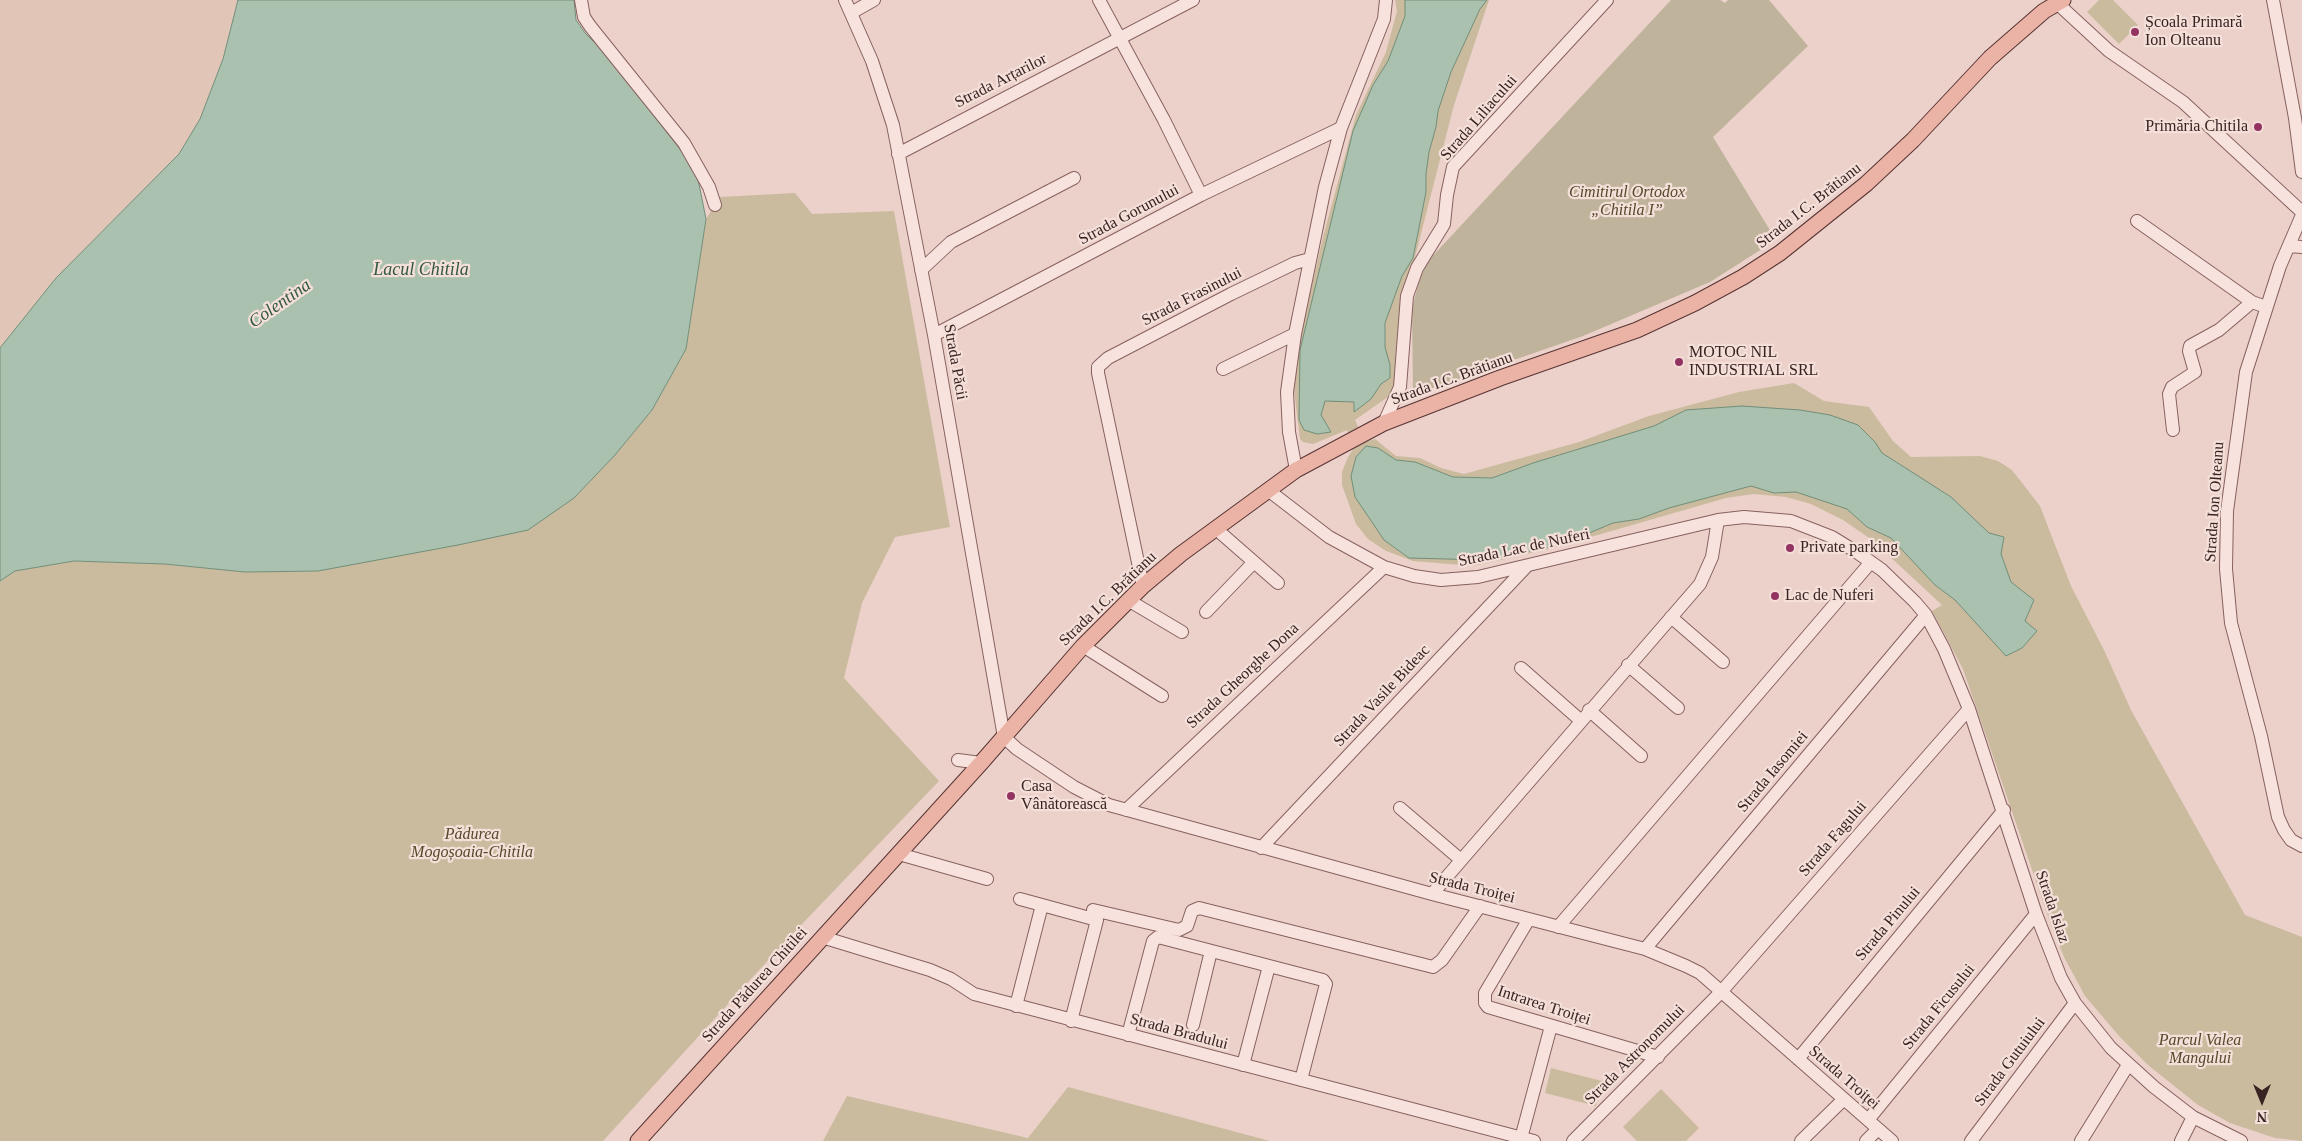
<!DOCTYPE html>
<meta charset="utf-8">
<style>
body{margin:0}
#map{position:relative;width:2302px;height:1141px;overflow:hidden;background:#ecd1ca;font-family:Georgia,serif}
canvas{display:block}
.north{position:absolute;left:2237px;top:1076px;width:50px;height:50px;-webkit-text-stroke:4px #f4dfd9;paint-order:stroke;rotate:180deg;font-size:14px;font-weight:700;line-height:20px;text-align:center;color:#392222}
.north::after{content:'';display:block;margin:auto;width:18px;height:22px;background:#392222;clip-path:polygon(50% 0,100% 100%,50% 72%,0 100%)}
</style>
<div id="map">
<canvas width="2302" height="1141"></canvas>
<div class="north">N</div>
</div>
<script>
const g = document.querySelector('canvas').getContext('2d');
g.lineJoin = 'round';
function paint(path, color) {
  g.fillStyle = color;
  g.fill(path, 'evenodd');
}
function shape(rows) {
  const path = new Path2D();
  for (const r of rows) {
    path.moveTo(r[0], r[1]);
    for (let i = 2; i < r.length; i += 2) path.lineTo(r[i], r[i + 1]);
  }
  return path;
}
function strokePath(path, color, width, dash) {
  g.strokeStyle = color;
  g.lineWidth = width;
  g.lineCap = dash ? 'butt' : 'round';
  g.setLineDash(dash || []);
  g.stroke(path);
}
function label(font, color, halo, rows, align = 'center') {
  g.font = font + ' Georgia,serif';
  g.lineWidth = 4.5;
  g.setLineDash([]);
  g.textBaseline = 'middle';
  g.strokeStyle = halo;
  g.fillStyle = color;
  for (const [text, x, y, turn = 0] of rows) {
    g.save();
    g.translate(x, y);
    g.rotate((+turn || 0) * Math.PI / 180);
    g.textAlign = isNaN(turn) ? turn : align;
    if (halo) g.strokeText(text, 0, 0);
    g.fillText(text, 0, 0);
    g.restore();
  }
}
paint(shape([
 [0,0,238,0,223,59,200,119,179,154,56,278,0,348]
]), '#e1c6b8');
paint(shape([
 [1395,0,1489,0,1454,105,1414,261,1395,392,1355,420,1365,442,1375,439,1396,456,1420,458,1441,468,1464,474,1579,442,1649,416,1739,392,1794,383,1824,401,1869,407,1893,441,1911,457,1980,456,1998,461,2012,470,2040,506,2071,586,2104,650,2131,710,2245,915,2302,937,2302,1141,2275,1138,2230,1123,2198,1105,2148,1065,2119,1036,2085,996,2064,957,2051,925,1963,669,1932,611,1942,605,1872,540,1843,520,1811,504,1786,497,1753,494,1726,498,1549,549,1473,566,1413,561,1386,551,1368,539,1356,524,1342,485,1342,472,1348,457,1355,446,1347,430,1313,444,1303,442,1300,439,1294,390,1301,333,1323,237,1356,115,1386,52,1397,11],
 [2099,0,2113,0,2138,25,2119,44,2087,12],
 [795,193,812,214,894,211,950,527,895,537,862,603,844,678,939,781,782,945,603,1141,0,1141,0,581,14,571,74,561,165,564,245,572,318,571,574,498,615,455,652,410,686,349,706,219,720,197],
 [1551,1068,1602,1081,1596,1106,1545,1093],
 [1068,1087,1270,1141,823,1141,847,1096,1028,1138],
 [1661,1089,1699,1128,1686,1141,1637,1141,1623,1127]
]), '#caba9e');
paint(shape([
 [1671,0,1720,0,1725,3,1728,0,1769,0,1808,46,1713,137,1776,240,1710,282,1583,336,1413,395,1412,308,1419,282,1427,262]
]), '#bfb39c');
const water = shape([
 [238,0,574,0,576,20,585,33,605,53,683,153,698,179,706,219,686,349,652,410,615,455,574,498,528,530,458,545,318,571,245,572,165,564,74,561,15,571,0,581,0,348,56,278,179,154,200,119,223,59,238,0],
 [1405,0,1487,0,1480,9,1451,72,1438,111,1436,127,1429,152,1426,174,1426,192,1413,258,1402,276,1385,323,1385,347,1390,365,1390,378,1381,384,1371,399,1354,412,1354,402,1325,401,1321,415,1331,432,1317,434,1304,430,1299,420,1300,350,1353,131,1373,85,1388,61,1405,16,1405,0],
 [1742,406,1800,410,1830,415,1858,425,1875,442,1882,453,1951,497,1989,533,2004,537,2001,554,2011,582,2034,600,2025,621,2037,631,2022,648,2006,656,1955,600,1935,585,1891,538,1867,527,1847,509,1796,492,1774,493,1751,486,1669,508,1639,519,1613,523,1563,544,1486,560,1409,558,1384,540,1355,497,1351,476,1356,457,1366,446,1378,448,1396,460,1415,462,1453,477,1492,478,1533,463,1654,426,1686,410,1742,406]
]);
paint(water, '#aac1af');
strokePath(water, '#718f79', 1);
const minor = shape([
 [581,0,584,17,590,26,684,143,709,187,715,205],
 [845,0,872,61,893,125,934,335,1004,737,1017,749,1074,787,1109,805,1432,894,1645,949,1686,966,1700,973,1892,1141],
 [1099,0,1164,120,1201,195],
 [2273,0,2295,118,2302,172],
 [2057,3,2109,51,2183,102,2302,212],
 [851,13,874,0],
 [898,154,1193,0],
 [2302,215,2280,266,2246,372,2227,511,2226,569,2231,623,2261,736,2278,817,2284,830,2291,840,2302,846],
 [2137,221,2252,302],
 [2289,246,2302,247],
 [921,270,951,242,1074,178],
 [934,335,1201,195,1341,128],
 [1223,369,1295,334],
 [1384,423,1400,387,1407,296,1417,268,1444,224,1447,195,1453,167,1607,0],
 [2173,430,2169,394,2172,387,2195,372,2189,351,2190,346,2219,330,2252,302,2266,307],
 [1296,470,1289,432,1287,392,1295,334,1325,187,1341,128,1384,19,1386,0],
 [1268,490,1329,537,1384,567,1414,576,1441,580,1478,577,1718,520,1744,517,1791,521,1832,537,1858,553,1882,570,1915,602,1926,615,1944,649,1969,709,2036,914,2061,978,2075,1003,2111,1048,2154,1087,2193,1117,2241,1141],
 [1215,528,1278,583],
 [1143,586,1098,373,1098,367,1108,358,1231,294,1295,263,1310,259],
 [1128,600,1182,632],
 [1206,612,1254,562],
 [1671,617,1723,662],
 [1083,646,1162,696],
 [1628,665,1678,708],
 [1521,668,1580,720],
 [1589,710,1641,756],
 [958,760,981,763],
 [1400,808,1461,860],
 [1126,810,1384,567],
 [1261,848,1526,567],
 [899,854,987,879],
 [1432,894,1700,584,1712,557,1718,520],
 [1020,899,1097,920,1071,1021],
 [1093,910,1179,930,1187,926,1192,911,1199,908,1433,967,1442,960,1480,906],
 [1529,919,1485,993,1485,1003,1488,1007,1658,1057],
 [1558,927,1871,562],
 [822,937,930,970,951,979,974,994,1534,1141],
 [1645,949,1926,615],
 [1016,1006,1042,905],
 [1193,1025,1211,951],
 [1128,1035,1153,941,1158,937,1323,980,1326,984,1301,1080],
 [1798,1059,2004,810],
 [1243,1065,1269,966],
 [1868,1120,2036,914],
 [1523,1131,1551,1026],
 [1573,1141,1721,992,1969,709],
 [1801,1141,1844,1099],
 [1866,1141,1878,1129],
 [1971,1141,2075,1003],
 [2081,1141,2128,1065],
 [2181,1141,2193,1117]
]);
const major = shape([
 [638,1141,981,763,1083,646,1143,586,1181,554,1296,470,1384,423,1500,378,1637,330,1695,303,1743,277,1780,253,1866,184,1913,140,1990,58,2044,11,2063,0]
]);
strokePath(minor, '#87615f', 14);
strokePath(major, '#563333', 17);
strokePath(minor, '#f7e2dd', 12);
strokePath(major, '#ebb3a5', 15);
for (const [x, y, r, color] of [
 [2135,32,5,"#923362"],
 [2258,127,5,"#923362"],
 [1679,362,5,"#923362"],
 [1790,548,5,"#923362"],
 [1775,596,5,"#923362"],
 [1011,796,5,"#923362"]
]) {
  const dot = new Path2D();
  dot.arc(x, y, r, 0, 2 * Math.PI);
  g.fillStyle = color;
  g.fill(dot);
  strokePath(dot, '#f4dfd9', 2);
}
label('16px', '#392222', '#f4dfd9', [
 ["Școala Primară",2145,23],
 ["Ion Olteanu",2145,41],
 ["Primăria Chitila",2248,127,"right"],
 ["MOTOC NIL",1689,353],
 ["INDUSTRIAL SRL",1689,371],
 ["Private parking",1800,548],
 ["Lac de Nuferi",1785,596],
 ["Casa",1021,787],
 ["Vânătorească",1021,805]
], 'left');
label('16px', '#392222', '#f4dfd9', [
 ["Strada Arțarilor",1001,81,-27],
 ["Strada Liliacului",1479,118,-49],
 ["Strada I.C. Brătianu",1809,206,-38],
 ["Strada Gorunului",1129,215,-28],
 ["Strada Frasinului",1192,297,-27],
 ["Strada Păcii",955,362,80],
 ["Strada I.C. Brătianu",1452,379,-20],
 ["Strada Ion Olteanu",2215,502,-86],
 ["Strada Lac de Nuferi",1524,548,-12],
 ["Strada I.C. Brătianu",1108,599,-44],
 ["Strada Gheorghe Dona",1243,676,-43],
 ["Strada Vasile Bideac",1382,696,-47],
 ["Strada Iasomiei",1773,772,-50],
 ["Strada Fagului",1833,839,-49],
 ["Strada Troiței",1472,888,14],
 ["Strada Islaz",2052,907,71],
 ["Strada Pinului",1888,924,-50],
 ["Strada Pădurea Chitilei",755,985,-48],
 ["Intrarea Troiței",1544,1006,18],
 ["Strada Ficusului",1939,1007,-51],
 ["Strada Bradului",1179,1032,15],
 ["Strada Astronomului",1635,1055,-45],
 ["Strada Gutuiului",2010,1062,-53],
 ["Strada Troiței",1844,1078,41]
]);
label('italic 16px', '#544a2a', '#f4dfd9', [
 ["Cimitirul Ortodox",1627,193],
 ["„Chitila I”",1627,211],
 ["Pădurea",472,835],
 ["Mogoșoaia-Chitila",472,853],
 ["Parcul Valea",2200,1041],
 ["Mangului",2200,1059]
]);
label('italic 18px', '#325843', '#f4dfd9', [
 ["Lacul Chitila",421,270],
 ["Colentina",280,304,-35]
]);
</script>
